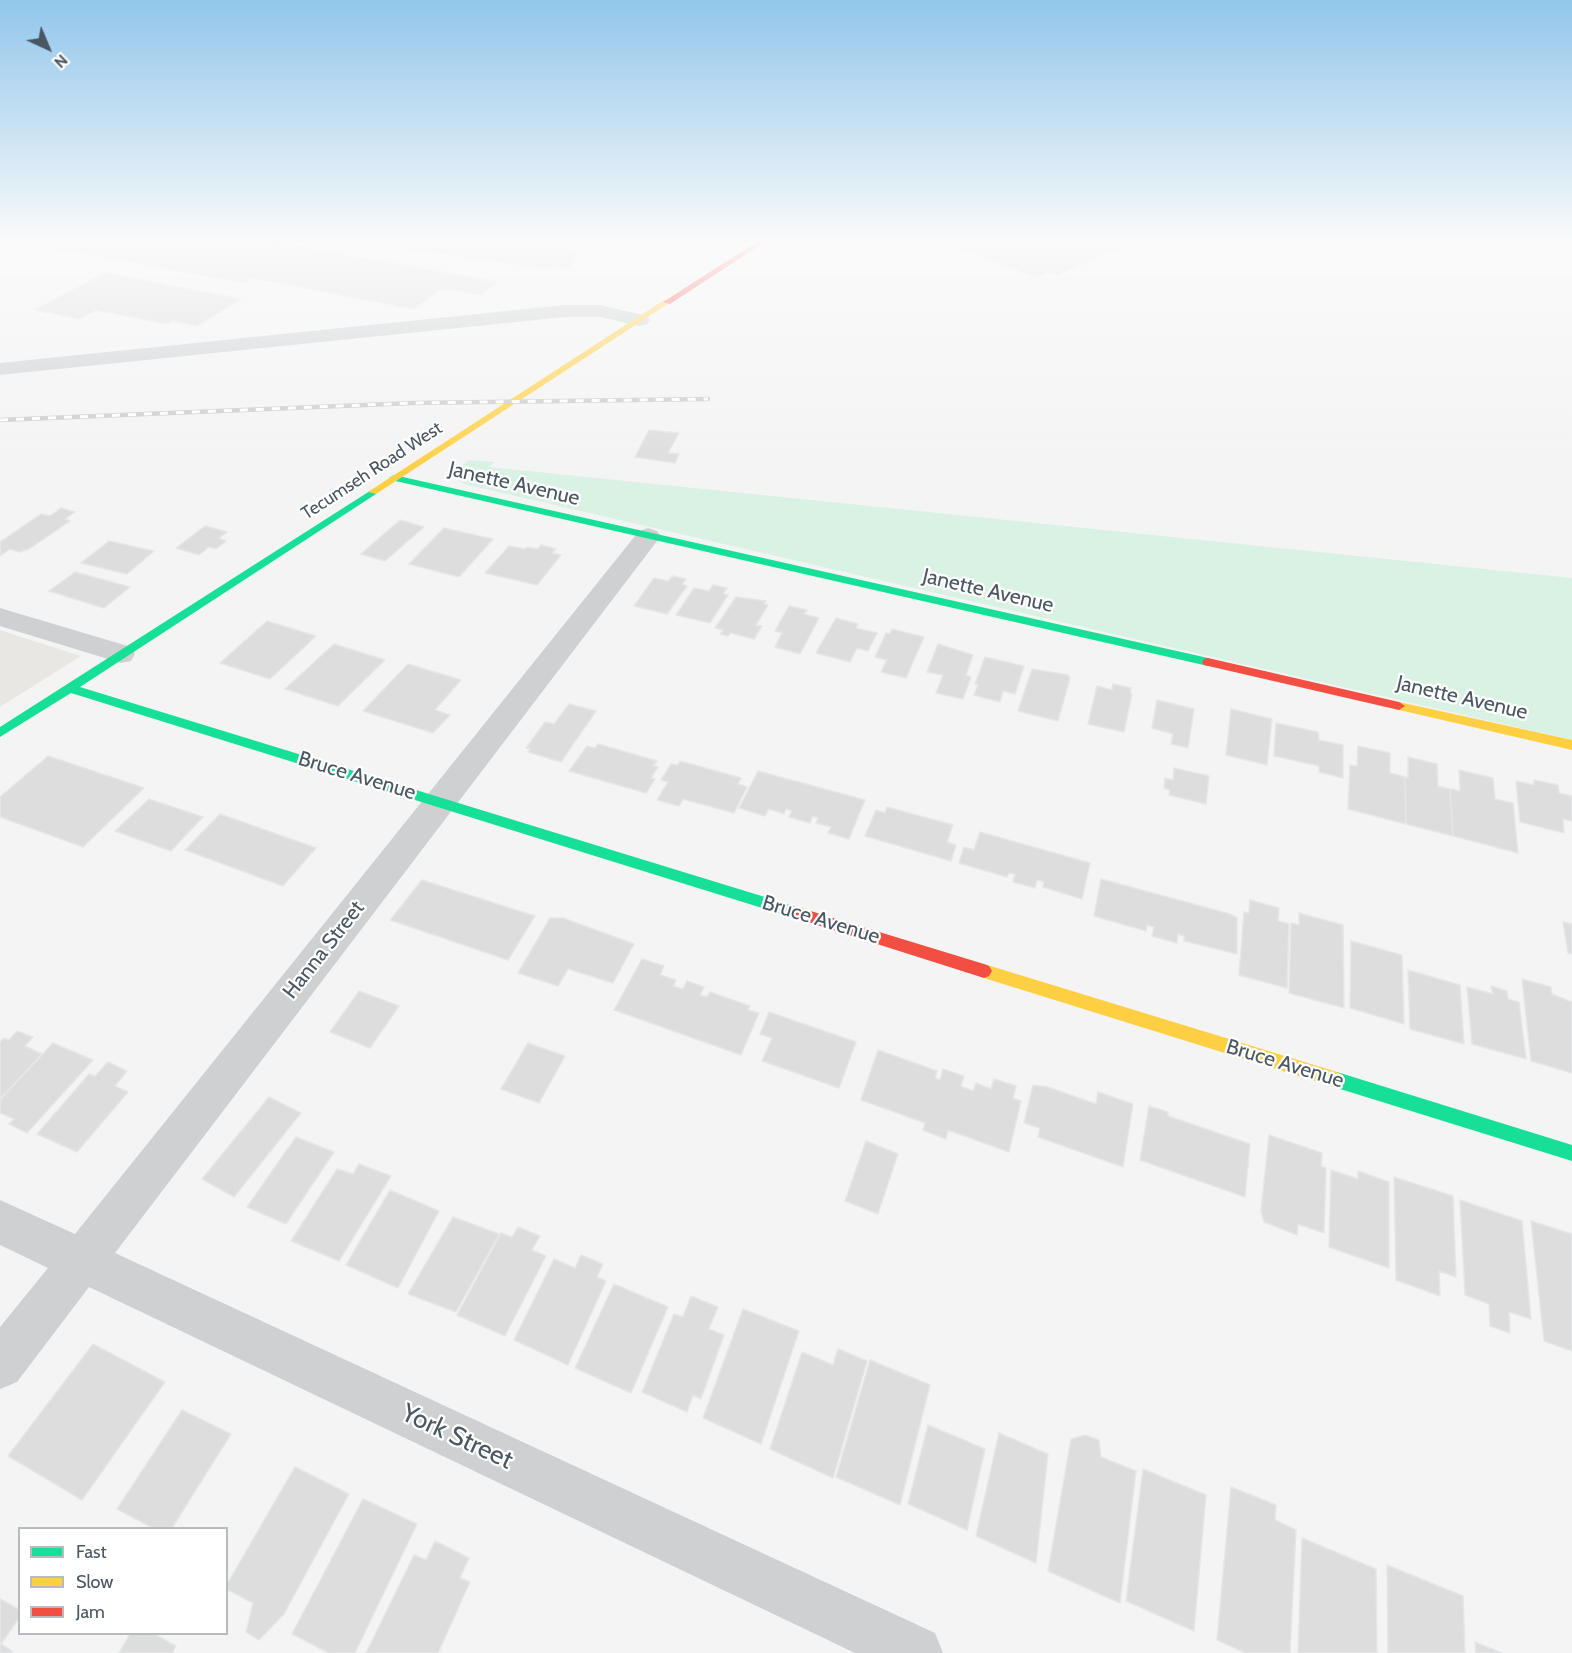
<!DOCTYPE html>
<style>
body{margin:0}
#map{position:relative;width:1572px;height:1653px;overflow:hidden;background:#f4f4f4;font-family:Cabin,sans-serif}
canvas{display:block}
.legend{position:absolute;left:18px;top:1527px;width:210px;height:108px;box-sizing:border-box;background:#fff;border:2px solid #b7bbc0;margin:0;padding:8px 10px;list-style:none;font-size:18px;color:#4a5661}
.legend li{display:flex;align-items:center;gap:12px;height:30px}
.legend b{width:30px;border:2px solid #b7bbc0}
.north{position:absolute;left:18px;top:18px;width:60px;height:60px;-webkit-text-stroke:4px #fff;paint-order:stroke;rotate:136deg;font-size:16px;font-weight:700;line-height:24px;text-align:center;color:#4a5661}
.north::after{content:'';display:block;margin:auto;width:21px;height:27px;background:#4a5661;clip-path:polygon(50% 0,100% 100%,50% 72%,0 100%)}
</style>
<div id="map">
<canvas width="1572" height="1653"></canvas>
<ul class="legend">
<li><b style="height:8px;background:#16e098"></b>Fast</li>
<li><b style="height:8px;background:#ffcf43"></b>Slow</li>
<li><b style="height:8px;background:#f24e42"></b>Jam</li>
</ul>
<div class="north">N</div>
</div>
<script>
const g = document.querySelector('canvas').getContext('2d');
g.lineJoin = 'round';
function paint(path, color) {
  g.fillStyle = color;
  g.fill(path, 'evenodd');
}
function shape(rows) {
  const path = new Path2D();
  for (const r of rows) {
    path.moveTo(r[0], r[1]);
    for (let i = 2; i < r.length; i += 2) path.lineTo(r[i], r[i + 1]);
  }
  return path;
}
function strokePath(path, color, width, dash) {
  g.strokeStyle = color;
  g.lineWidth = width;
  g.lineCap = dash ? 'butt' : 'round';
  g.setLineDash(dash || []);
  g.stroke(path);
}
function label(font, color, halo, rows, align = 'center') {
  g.font = font + ' Cabin,sans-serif';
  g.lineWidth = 4.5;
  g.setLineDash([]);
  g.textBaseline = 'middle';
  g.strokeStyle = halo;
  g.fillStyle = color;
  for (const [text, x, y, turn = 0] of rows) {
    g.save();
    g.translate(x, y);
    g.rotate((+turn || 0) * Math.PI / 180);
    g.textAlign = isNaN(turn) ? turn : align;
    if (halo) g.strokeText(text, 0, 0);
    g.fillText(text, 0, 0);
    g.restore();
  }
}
paint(shape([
 [0,630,15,635,81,656,0,707]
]), '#e8e7e3');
paint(shape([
 [468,460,495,462,489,467,1572,578,1572,740,464,484,455,478,455,474]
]), '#d9f2e3');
const building = shape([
 [15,240,262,240,497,282,481,295,450,289,438,291,414,309,253,278,244,283,15,240],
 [352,240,583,240,568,252,579,254,575,257,578,258,567,268,552,266,549,269,352,240],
 [909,240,1134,240,1057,275,1048,272,1035,277,948,242,942,247,909,240],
 [105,273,241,299,197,326,172,321,167,324,96,310,80,319,35,310,105,273],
 [649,430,679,433,668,453,679,454,675,463,635,457,649,430],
 [61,508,75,512,65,519,70,521,29,549,19,552,10,549,0,556,0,542,41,514,50,516,61,508],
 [400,520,424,527,385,561,361,554,400,520],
 [205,526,227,532,219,538,226,541,216,549,209,547,199,555,176,548,205,526],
 [444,528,493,539,459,577,409,564,444,528],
 [109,541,154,551,127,574,81,563,109,541],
 [541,545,556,549,552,553,561,555,537,585,485,573,509,546,525,549,527,547,538,549,541,545],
 [75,572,130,587,104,608,49,591,75,572],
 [673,576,686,579,682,584,687,586,667,614,634,606,654,578,668,581,673,576],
 [713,585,727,588,723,594,728,595,710,623,676,615,694,588,709,591,713,585],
 [736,597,766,601,764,604,768,605,756,625,762,626,754,639,731,633,728,636,720,634,723,630,715,628,736,597],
 [789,606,807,610,804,614,819,618,800,654,775,647,782,633,775,631,789,606],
 [836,618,858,624,856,628,877,633,868,651,857,648,850,662,816,653,836,618],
 [267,621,316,636,270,679,220,663,267,621],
 [892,629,924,637,906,678,881,672,887,660,875,657,886,633,890,634,892,629],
 [334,644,385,660,338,706,285,689,334,644],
 [938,644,973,655,966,675,971,677,963,699,936,693,943,675,927,672,938,644],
 [985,657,1024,666,1015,694,1003,691,1000,702,974,695,978,685,975,684,985,657],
 [408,664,461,680,435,710,450,715,433,733,363,711,408,664],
 [1032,669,1068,675,1070,678,1058,721,1018,711,1032,669],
 [1113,684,1131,688,1130,693,1132,694,1124,732,1088,724,1097,686,1112,690,1113,684],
 [1157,700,1194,709,1188,748,1171,744,1173,734,1152,728,1157,700],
 [569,704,596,711,561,762,528,752,530,749,526,748,545,722,554,724,569,704],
 [1231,709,1272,719,1267,765,1226,755,1231,709],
 [1276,723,1318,732,1319,740,1343,745,1343,778,1319,772,1319,766,1274,756,1276,723],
 [598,744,657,761,653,766,658,767,651,778,655,779,646,793,569,771,587,746,595,748,598,744],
 [1358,746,1390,753,1390,773,1405,777,1406,824,1348,809,1350,765,1357,766,1358,746],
 [48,756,144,788,83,847,0,817,0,797,48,756],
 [1408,757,1437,764,1438,786,1450,789,1453,836,1406,824,1405,777,1408,778,1408,757],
 [680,761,741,778,738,784,747,787,734,813,683,799,679,806,657,800,668,782,661,780,671,764,678,765,680,761],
 [1174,768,1209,776,1206,804,1169,795,1170,790,1164,788,1165,778,1173,780,1174,768],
 [1459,770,1493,778,1495,799,1513,803,1518,853,1453,836,1450,789,1460,791,1459,770],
 [758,771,865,800,849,839,828,833,831,827,816,823,818,818,813,816,810,823,789,817,792,811,786,809,784,814,769,809,765,816,739,808,758,771],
 [1534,780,1558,785,1559,793,1572,796,1572,821,1563,819,1564,833,1520,822,1516,781,1534,785,1534,780],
 [149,799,203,817,171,851,115,831,149,799],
 [887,807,953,825,947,842,956,845,951,861,865,836,876,810,885,813,887,807],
 [220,814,316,848,283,886,185,850,220,814],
 [980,832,1090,863,1082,899,1043,887,1044,882,1037,880,1035,888,1013,882,1015,874,1009,873,1007,877,959,863,964,847,974,850,980,832],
 [1101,879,1230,914,1237,918,1237,954,1184,941,1184,936,1178,934,1177,943,1152,936,1154,927,1147,925,1146,931,1094,916,1101,879],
 [422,880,535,916,508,960,390,920,422,880],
 [1250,900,1279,908,1278,921,1289,924,1287,988,1239,975,1244,912,1249,913,1250,900],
 [1299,913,1343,925,1344,1008,1289,993,1291,923,1299,925,1299,913],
 [550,918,563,918,634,944,613,983,568,969,558,986,518,973,550,918],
 [1563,922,1572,924,1572,954,1568,953,1563,922],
 [1351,941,1402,955,1404,1024,1350,1008,1351,941],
 [642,959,664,966,660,975,676,980,673,986,683,989,687,981,704,987,700,995,707,997,710,992,750,1006,748,1010,759,1013,741,1055,614,1010,642,959],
 [1408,970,1460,985,1464,1044,1410,1029,1408,970],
 [1522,979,1551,987,1552,994,1572,1002,1572,1073,1531,1061,1522,979],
 [1491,986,1507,991,1508,999,1519,1002,1526,1059,1472,1044,1467,987,1493,994,1491,986],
 [359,991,399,1006,370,1048,330,1032,359,991],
 [769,1012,856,1042,839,1088,762,1061,772,1038,760,1034,769,1012],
 [17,1031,33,1037,25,1046,42,1054,0,1099,0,1042,4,1038,9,1040,17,1031],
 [53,1043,93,1060,27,1133,9,1124,14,1119,0,1113,0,1100,53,1043],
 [528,1043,565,1056,539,1103,501,1089,528,1043],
 [878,1050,937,1071,935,1078,940,1080,943,1069,964,1076,961,1086,973,1091,976,1083,991,1089,994,1079,1016,1086,1013,1098,1021,1101,1009,1152,948,1130,946,1139,923,1130,925,1123,861,1100,878,1050],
 [108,1062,127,1071,115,1086,128,1092,77,1152,37,1134,89,1074,95,1076,108,1062],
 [1033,1085,1048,1087,1096,1104,1098,1092,1133,1104,1123,1167,1038,1137,1040,1128,1024,1123,1033,1085],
 [269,1097,301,1113,234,1197,202,1179,269,1097],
 [1149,1106,1168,1112,1168,1116,1250,1144,1245,1197,1140,1160,1149,1106],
 [1269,1135,1322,1153,1321,1166,1326,1168,1324,1233,1298,1224,1297,1235,1264,1222,1261,1211,1269,1135],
 [296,1137,334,1152,286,1224,247,1207,296,1137],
 [866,1141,898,1154,878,1214,845,1201,866,1141],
 [359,1164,391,1176,339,1261,291,1241,337,1169,353,1174,359,1164],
 [1331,1170,1358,1179,1358,1171,1389,1182,1389,1268,1329,1247,1331,1170],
 [1394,1177,1453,1196,1456,1277,1439,1271,1440,1296,1396,1280,1394,1177],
 [390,1190,439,1211,398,1288,346,1265,390,1190],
 [1460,1200,1522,1221,1531,1319,1509,1312,1510,1333,1490,1326,1489,1304,1465,1295,1460,1200],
 [453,1217,499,1234,456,1312,408,1294,453,1217],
 [1531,1221,1572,1234,1572,1351,1544,1341,1531,1221],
 [518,1227,540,1236,532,1250,546,1256,505,1336,457,1315,501,1233,512,1237,518,1227],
 [581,1255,603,1264,597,1277,606,1281,568,1365,514,1340,554,1259,575,1268,581,1255],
 [614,1284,668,1307,631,1393,575,1368,614,1284],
 [691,1296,718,1307,709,1329,724,1335,701,1399,693,1395,687,1412,642,1392,674,1314,683,1317,691,1296],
 [743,1309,799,1331,761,1444,703,1418,743,1309],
 [93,1344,165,1382,82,1500,8,1456,93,1344],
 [838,1349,867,1361,833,1478,770,1449,802,1352,833,1365,838,1349],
 [870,1360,930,1385,900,1505,836,1477,870,1360],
 [182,1410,231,1434,172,1528,153,1528,117,1509,182,1410],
 [928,1425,985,1449,967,1530,908,1504,928,1425],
 [999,1433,1048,1454,1036,1563,976,1536,999,1433],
 [1085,1435,1099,1440,1101,1457,1136,1471,1120,1603,1048,1571,1071,1439,1085,1435],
 [295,1467,349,1494,284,1614,259,1640,246,1632,253,1603,226,1589,226,1586,295,1467],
 [1143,1469,1206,1495,1194,1631,1126,1601,1143,1469],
 [1231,1487,1276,1505,1275,1520,1296,1530,1290,1653,1246,1653,1217,1640,1231,1487],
 [363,1499,417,1524,355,1653,329,1653,292,1634,363,1499],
 [1302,1538,1376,1569,1377,1653,1298,1653,1302,1538],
 [435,1541,469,1558,460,1578,470,1582,438,1653,366,1653,414,1555,426,1560,435,1541],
 [1387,1565,1463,1596,1465,1653,1388,1653,1387,1565],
 [0,1599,20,1610,20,1617,1,1644,12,1651,11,1653,0,1653,0,1599],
 [130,1634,154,1634,176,1646,172,1653,119,1653,130,1634],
 [1475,1642,1502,1653,1476,1653,1475,1642]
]);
paint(building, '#ddddde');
strokePath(building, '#e5e6e7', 1.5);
paint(shape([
 [565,305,600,305,647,316,650,320,647,324,640,326,600,317,565,317,0,375,0,363,565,305],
 [648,528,657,531,661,536,657,541,115,1253,935,1633,943,1653,855,1653,89,1287,17,1382,0,1389,0,1327,48,1268,0,1245,0,1200,75,1234,639,531,648,528],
 [0,608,131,647,135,654,131,661,121,663,0,626,0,608]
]), '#ced0d2');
paint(shape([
 [394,475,1208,658,1214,662,1208,666,391,480,389,478,394,475],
 [373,489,378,492,376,494,80,687,791,905,796,907,798,911,796,915,791,917,71,693,0,737,0,727,373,489],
 [1337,1072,1572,1145,1572,1161,1337,1088,1331,1085,1329,1080,1331,1075,1337,1072]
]), '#16e098');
paint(shape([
 [664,300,671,302,376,494,368,492,664,300],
 [1399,702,1572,740,1572,750,1395,709,1393,706,1395,703,1399,702],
 [984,964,1337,1072,1343,1075,1345,1080,1343,1085,1337,1088,984,978,979,976,976,971,979,966,984,964]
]), '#ffcf43');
paint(shape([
 [760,240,768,240,670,304,663,302,760,240],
 [1208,658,1399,702,1405,706,1399,710,1204,665,1202,662,1204,659,1208,658],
 [791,905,984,964,989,966,992,971,989,976,984,978,786,915,784,911,786,907,791,905]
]), '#f24e42');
const rail = shape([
 [0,420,413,403,708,399]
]);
strokePath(rail, '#c9cacc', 4.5);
strokePath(rail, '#fff', 3, [8]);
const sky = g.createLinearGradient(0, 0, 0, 471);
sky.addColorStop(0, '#91c6eb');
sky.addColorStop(0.51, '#fafafa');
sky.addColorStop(1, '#fafafa00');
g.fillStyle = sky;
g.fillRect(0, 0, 1572, 471);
label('18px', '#4a5661', '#fff', [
 ["Tecumseh Road West",372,471,-33]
]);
label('21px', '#4a5661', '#fff', [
 ["Janette Avenue",514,484,13],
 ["Janette Avenue",988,591,13],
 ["Janette Avenue",1462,698,13],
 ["Bruce Avenue",357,776,17],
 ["Bruce Avenue",821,920,17],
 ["Hanna Street",324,950,-52],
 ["Bruce Avenue",1285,1064,17]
]);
label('26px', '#4a5661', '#fff', [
 ["York Street",457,1437,25]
]);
</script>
